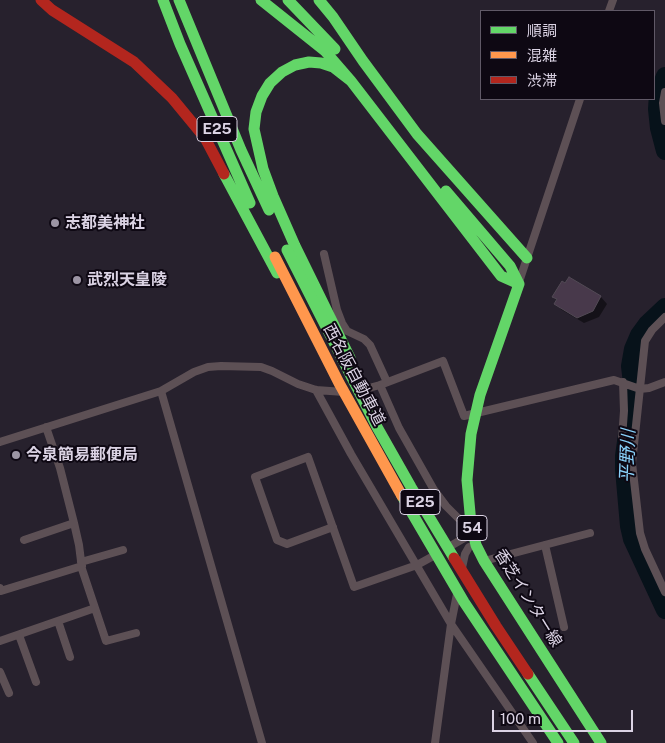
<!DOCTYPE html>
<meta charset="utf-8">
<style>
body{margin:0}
#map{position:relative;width:665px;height:743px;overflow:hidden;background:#27212d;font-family:"Public Sans","Noto Sans JP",sans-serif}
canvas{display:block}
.legend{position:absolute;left:480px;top:10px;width:175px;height:90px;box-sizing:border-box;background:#0e0813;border:1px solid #605967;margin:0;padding:6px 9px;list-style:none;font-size:15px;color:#dbd3e4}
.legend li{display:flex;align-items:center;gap:10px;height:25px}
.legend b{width:25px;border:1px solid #605967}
.scale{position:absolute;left:492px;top:710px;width:141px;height:22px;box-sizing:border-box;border:2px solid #dbd3e4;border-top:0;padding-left:6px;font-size:15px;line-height:18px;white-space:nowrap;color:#dbd3e4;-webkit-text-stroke:4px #0e0813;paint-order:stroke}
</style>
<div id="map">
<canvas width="665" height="743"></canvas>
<ul class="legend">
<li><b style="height:6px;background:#63d668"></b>順調</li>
<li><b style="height:6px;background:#ff974d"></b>混雑</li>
<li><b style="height:6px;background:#b3261e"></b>渋滞</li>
</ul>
<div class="scale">100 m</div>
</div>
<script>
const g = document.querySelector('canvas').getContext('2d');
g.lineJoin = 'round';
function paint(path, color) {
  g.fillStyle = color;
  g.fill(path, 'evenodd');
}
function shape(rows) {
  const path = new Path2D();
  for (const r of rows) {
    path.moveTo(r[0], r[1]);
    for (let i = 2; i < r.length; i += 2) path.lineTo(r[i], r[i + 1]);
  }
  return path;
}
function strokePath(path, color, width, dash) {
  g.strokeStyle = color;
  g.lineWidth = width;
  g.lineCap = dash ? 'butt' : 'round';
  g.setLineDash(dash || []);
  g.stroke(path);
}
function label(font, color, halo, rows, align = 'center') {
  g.font = font + ' "Public Sans","Noto Sans JP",sans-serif';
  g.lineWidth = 4;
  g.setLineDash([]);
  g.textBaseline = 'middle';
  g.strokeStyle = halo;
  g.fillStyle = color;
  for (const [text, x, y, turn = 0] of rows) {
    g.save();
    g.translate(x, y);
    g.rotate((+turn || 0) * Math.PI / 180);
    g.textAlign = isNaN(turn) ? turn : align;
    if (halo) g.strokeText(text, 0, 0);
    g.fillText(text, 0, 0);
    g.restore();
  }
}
paint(shape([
 [570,279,601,297,607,304,599,317,584,323,562,310,556,304,558,301,554,296,566,285]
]), '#0007');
strokePath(shape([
 [665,76,658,94,657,109,659,128,665,151],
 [665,307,647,324,639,335,633,349,630,366,633,392,624,456,624,469,629,526,632,539,665,610]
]), '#07121a', 18);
const building = shape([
 [569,277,601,296,593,311,577,318,554,304,557,299,552,297,562,281,565,283,569,277]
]);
paint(building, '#48394b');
strokePath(building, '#524a55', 1);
strokePath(shape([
 [609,11,613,0],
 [665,92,663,103,665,121],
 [324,254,337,310,342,323,347,331,364,339,370,345,387,382],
 [519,282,580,99],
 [665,317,652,330,645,341,632,463,640,533,645,549,665,592],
 [380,385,399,428,434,490,446,506,458,518,471,524],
 [316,390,351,454,451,624,533,743],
 [161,391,262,743],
 [358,391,380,385,443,361,464,416,614,380,640,389,649,388,665,382],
 [46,427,60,468,74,523,79,545,82,569,106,641,136,633],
 [622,438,624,411,623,382],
 [0,442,161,391,194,372,208,367,221,366,261,367,272,371,298,384,316,390,344,392],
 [333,527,287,544,277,540,255,477,308,457,354,587,417,565,437,554],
 [24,540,74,523],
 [545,545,564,627],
 [447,548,473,533],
 [484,561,590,533],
 [81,562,123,550],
 [462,568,465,554,469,547,476,545],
 [0,588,1,591,82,566],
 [58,621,70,657],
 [19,635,36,682],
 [0,641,95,608],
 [0,672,9,693],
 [435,743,451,624,457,594]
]), '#5d5055', 8);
strokePath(shape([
 [163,0,180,44,250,203],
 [179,0,241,150,269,210],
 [261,0,325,51,351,81,501,276,519,284],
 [288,0,335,49],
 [319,0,333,17,363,61,417,134,527,258],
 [224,174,277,273],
 [446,191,510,266,519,284],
 [519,284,480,395,471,434,467,480,471,524,476,545,484,561,601,743],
 [350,362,350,358,295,246,273,196,263,169,254,129,256,112,262,96,270,83,282,72,295,65,309,62,321,63,333,67,351,81]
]), '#63d668', 11);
strokePath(shape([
 [41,0,52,10,134,62,172,98,205,138,224,174]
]), '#b3261e', 11);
strokePath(shape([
 [287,250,377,427,411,487,454,558],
 [402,496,464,602,558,743],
 [528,674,574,743]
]), '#63d668', 11);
strokePath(shape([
 [275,257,339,383,402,496]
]), '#ff974d', 11);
strokePath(shape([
 [454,558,496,626,528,674]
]), '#b3261e', 11);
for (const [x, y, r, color] of [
 [55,223,5,"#9c95a4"],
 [77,280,5,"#9c95a4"],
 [16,455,5,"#9c95a4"]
]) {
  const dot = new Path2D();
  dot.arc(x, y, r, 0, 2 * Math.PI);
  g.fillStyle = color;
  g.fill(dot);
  strokePath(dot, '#0e0813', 2);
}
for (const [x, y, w] of [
 [217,129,40],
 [420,502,40],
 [472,528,30]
]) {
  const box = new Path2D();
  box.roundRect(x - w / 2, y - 12.5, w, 25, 4);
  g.fillStyle = '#0e0813';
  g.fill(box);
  strokePath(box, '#dbd3e4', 1);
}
label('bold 15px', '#dbd3e4', null, [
 ["E25",217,129],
 ["E25",420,502],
 ["54",472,528]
]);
label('bold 16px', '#dbd3e4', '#0e0813', [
 ["志都美神社",65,223],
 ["武烈天皇陵",87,280],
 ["今泉簡易郵便局",26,455]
], 'left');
label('16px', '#dbd3e4', '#0e0813', [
 ["西名阪自動車道",354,375,62],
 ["香芝インター線",528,598,58]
]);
label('italic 18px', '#89d2fb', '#0e0813', [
 ["平野川",628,456,-88]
]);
</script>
